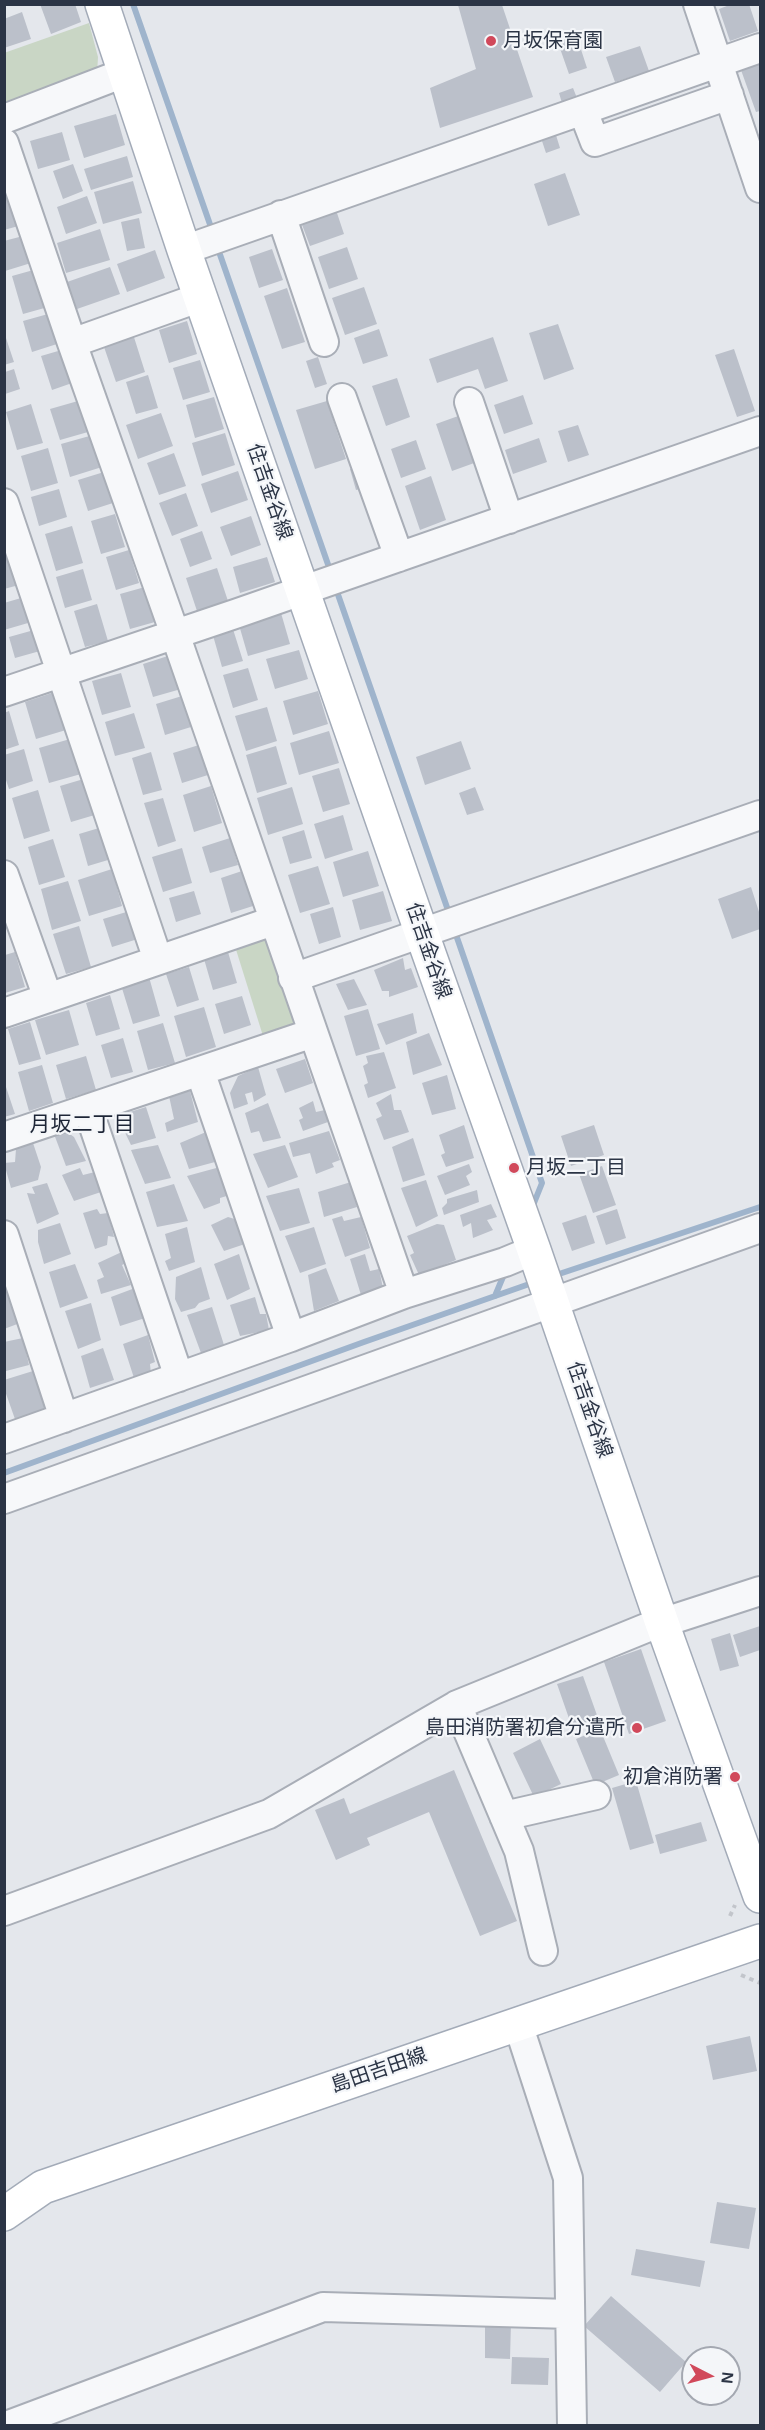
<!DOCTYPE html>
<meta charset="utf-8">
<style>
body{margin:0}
#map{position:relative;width:765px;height:2430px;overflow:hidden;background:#e4e7ec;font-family:Arial,sans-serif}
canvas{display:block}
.frame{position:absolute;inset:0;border:6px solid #2b3445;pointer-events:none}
.north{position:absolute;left:681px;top:2346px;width:60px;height:60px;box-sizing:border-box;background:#f4f6f9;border:2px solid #a4a8b1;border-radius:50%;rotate:96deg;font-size:16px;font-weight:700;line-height:24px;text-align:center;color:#2b3445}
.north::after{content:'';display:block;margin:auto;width:21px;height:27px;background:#d1495b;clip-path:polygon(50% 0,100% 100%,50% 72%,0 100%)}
</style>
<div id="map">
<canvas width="765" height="2430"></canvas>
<div class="frame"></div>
<div class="north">N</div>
</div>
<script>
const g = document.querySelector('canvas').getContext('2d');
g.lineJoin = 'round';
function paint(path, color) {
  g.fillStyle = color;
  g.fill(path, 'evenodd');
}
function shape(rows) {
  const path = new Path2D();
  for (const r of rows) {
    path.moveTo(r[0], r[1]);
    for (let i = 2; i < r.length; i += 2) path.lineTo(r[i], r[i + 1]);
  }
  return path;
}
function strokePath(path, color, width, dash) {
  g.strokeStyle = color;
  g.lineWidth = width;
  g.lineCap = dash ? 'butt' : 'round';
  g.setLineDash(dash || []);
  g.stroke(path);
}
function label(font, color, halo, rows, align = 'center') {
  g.font = font + ' Arial,"Noto Sans JP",sans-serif';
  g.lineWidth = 4.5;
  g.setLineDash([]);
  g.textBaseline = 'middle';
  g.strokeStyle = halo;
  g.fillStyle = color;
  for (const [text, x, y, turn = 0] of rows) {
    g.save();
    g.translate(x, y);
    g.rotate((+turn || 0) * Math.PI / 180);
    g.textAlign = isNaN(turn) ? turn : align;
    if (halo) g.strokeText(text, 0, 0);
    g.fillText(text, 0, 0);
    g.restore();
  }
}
paint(shape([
 [89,23,98,57,97,74,6,103,4,53],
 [270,928,300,1024,263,1036,233,940]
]), '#c9d6c5');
strokePath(shape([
 [133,4,213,233],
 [217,246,331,573],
 [335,586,450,916],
 [454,929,542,1183,532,1208],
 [553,1276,760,1207],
 [495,1296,505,1272],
 [4,1473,364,1342,535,1282]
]), '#9fb4cc', 6);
paint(shape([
 [40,4,75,4,81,22,51,34],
 [732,4,749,4,758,31,730,41,719,9],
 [458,5,502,5,533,97,440,128,430,88,476,69],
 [22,12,31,39,4,48,4,19],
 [575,31,587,68,569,74,556,37],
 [640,46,649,71,615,82,606,57],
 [760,63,760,111,756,112,741,70],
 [573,88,577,98,562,103,559,93],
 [116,114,125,145,84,158,74,126],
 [62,132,70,160,38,169,30,141],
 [555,132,560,148,546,153,541,138],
 [127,156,133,177,91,190,84,169],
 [73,164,83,191,63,199,53,171],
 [565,173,580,215,548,226,534,184],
 [133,181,142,213,103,224,94,192],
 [12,192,22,225,4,230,4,194],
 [87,196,97,223,66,234,57,207],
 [336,210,344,234,310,246,301,222],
 [139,218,145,248,127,251,121,222],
 [100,229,110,260,66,273,57,243],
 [23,236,31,263,5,271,4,241],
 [347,247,358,279,329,289,318,257],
 [272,249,283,280,259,288,249,257],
 [155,250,165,278,127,292,117,264],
 [110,267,120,294,77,309,67,282],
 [37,269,48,307,23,314,12,276],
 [364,287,377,324,345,335,332,298],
 [287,288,305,342,282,349,264,296],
 [48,314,57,344,32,352,23,321],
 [187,321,197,354,169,363,159,330],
 [558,324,574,369,544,380,529,333],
 [379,329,388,356,363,364,354,338],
 [4,332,14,362,4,365],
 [133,334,145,372,116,382,103,344],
 [493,337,508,381,485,389,478,369,437,383,429,359],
 [65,349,75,382,52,390,41,356],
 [734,349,755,411,737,417,715,355],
 [318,357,327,384,315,388,306,361],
 [200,360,210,392,183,400,173,368],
 [14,369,20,389,5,394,5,372],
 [148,375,158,408,136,414,126,382],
 [397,378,410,417,386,426,372,386],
 [523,395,533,424,504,434,494,405],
 [214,397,224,429,195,438,186,405],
 [78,401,88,432,60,440,50,409],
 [327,401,346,459,315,469,296,410],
 [31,404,43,443,17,450,6,412],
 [161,413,173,446,138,459,126,425],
 [461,415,477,462,452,471,436,424],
 [578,425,589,455,568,462,558,431],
 [225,433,235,465,202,476,192,443],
 [93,435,102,467,70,477,61,444],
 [539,438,547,462,513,474,505,450],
 [416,440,426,469,401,478,391,449],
 [48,448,58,483,31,491,21,456],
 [174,453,186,486,159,495,147,463],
 [358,467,364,488,356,490,350,469],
 [238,471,248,500,211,513,201,484],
 [104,472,113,503,88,511,78,480],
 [431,476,446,520,420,530,405,486],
 [59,489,67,517,39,526,31,497],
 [186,493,198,526,172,536,159,503],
 [115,514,125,547,101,554,91,521],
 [251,516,261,545,231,556,220,527],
 [72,526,83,563,56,571,45,534],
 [202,531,212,559,190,567,180,539],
 [4,546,19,585,4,589],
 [129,550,139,583,116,590,106,557],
 [267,557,275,582,240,593,233,567],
 [217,568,228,601,197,611,186,578],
 [83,569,92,600,65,608,56,577],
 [145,587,155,622,130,629,120,594],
 [21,598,28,623,4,630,4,603],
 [97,604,108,641,85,647,74,611],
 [281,613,290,644,248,656,239,625],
 [232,626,243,661,222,667,212,632],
 [34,630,40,651,15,658,9,637],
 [299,650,308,679,275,689,266,659],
 [171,655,181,689,153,697,143,664],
 [248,668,258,700,233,708,223,675],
 [121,673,131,707,102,715,92,681],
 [318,691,328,724,293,735,283,701],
 [55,692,66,730,36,739,25,702],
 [182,696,191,727,165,735,156,704],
 [267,707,277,741,246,751,235,716],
 [9,711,19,745,4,750,4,713],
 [134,713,145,748,115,756,105,722],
 [329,731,339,763,299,775,290,743],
 [70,739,81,774,49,783,39,748],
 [461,741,471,769,425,785,416,757],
 [199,745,208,775,182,783,173,753],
 [276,746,287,784,257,793,246,755],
 [24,749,33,781,9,789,4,774,4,755],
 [151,752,162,790,143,795,132,758],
 [339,768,350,804,323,812,312,776],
 [87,778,98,814,71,822,60,786],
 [211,786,222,823,194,832,183,795],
 [292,787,303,824,268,835,257,798],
 [475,787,484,810,467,815,459,793],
 [38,790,50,831,24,839,12,798],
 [163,798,176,841,158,847,144,803],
 [343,815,353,850,325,859,314,824],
 [99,828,108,860,88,866,79,834],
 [304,830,312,858,290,864,282,837],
 [230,838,238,865,210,873,202,847],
 [53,839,65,877,39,885,28,847],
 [182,848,192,883,163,892,152,857],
 [368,851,379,886,343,897,333,862],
 [318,866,330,904,300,913,288,875],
 [112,869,122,906,89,916,78,880],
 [242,871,253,906,231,913,221,878],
 [68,881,81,921,52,930,41,889],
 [751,887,760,915,760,929,732,939,718,899],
 [194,891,201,914,176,922,169,898],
 [383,891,392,921,360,930,352,900],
 [333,907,341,937,319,944,310,914],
 [133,910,141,938,112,947,103,919],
 [79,926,91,967,66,974,53,934],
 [15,952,25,987,5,993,5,955],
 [228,952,237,983,213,990,204,959],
 [403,958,405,970,411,968,418,987,389,997,389,991,382,991,374,970],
 [189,967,199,1000,177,1007,166,974],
 [149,977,160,1016,133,1024,121,985],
 [354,979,367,1005,348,1010,336,984],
 [110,995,120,1029,96,1036,86,1003],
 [242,996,251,1025,224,1034,215,1004],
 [204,1007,216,1047,186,1057,174,1016],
 [368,1009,380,1049,356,1056,344,1016],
 [69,1010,79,1045,46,1055,35,1020],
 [413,1013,417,1033,386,1045,377,1024],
 [30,1022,41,1059,19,1065,8,1029],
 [163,1023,175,1063,148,1070,137,1031],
 [429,1033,442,1065,413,1075,406,1042],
 [123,1038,133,1072,111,1078,101,1045],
 [384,1052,396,1088,368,1098,364,1085,368,1083,363,1066,368,1063,366,1056],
 [86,1056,96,1090,66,1099,56,1065],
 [305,1059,313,1083,285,1093,276,1069],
 [42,1065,53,1103,29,1111,18,1072],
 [258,1067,266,1095,254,1102,252,1092,245,1094,248,1104,234,1109,230,1093,238,1076],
 [447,1075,456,1109,432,1115,422,1083],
 [4,1081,15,1114,4,1117],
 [190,1091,198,1122,167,1132,165,1123,174,1119,169,1096],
 [391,1094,394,1110,401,1110,409,1132,384,1140,376,1119,382,1116,376,1103],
 [313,1101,316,1112,325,1110,328,1122,303,1131,299,1120,303,1118,299,1108],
 [268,1103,281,1138,263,1142,259,1131,251,1133,245,1113],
 [146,1107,156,1138,131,1145,117,1116],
 [464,1125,474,1158,446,1167,441,1155,445,1153,439,1135],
 [594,1125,604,1155,571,1166,561,1136],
 [329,1131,340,1160,332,1163,334,1167,316,1174,310,1153,293,1157,289,1143],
 [67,1132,74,1137,86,1161,66,1166,54,1134],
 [206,1132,215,1162,189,1169,180,1143],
 [413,1138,425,1175,403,1182,392,1147],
 [33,1143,41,1167,38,1180,11,1188,4,1163,15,1162,16,1149],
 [158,1145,171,1178,145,1184,131,1150],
 [285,1145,298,1177,268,1188,253,1154],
 [469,1164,472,1172,466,1176,470,1185,445,1195,437,1176],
 [602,1166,616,1205,593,1213,579,1174],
 [220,1167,230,1195,220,1198,220,1203,204,1209,187,1176],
 [80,1168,83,1175,95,1172,101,1192,74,1201,62,1175],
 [426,1180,438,1216,416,1227,401,1188],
 [351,1182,357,1207,324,1217,318,1192],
 [47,1183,59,1214,37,1224,27,1193,35,1194,32,1187],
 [174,1184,188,1221,157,1227,146,1192],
 [299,1188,310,1223,280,1231,266,1196],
 [477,1190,479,1202,444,1215,442,1208,447,1203,447,1199],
 [491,1204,497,1217,487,1220,493,1230,473,1238,471,1223,463,1227,460,1215],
 [97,1209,100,1214,108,1213,114,1237,108,1236,107,1245,95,1249,83,1213],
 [617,1209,626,1238,606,1245,596,1216],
 [586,1215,595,1243,572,1251,562,1223],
 [342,1216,344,1221,361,1217,370,1248,345,1257,332,1219],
 [228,1217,238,1220,245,1244,224,1251,211,1225],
 [60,1223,71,1254,44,1264,38,1242,38,1230],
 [437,1224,444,1225,456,1260,419,1275,410,1255,414,1253,407,1236],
 [187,1227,195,1262,169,1271,165,1261,171,1258,165,1234],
 [314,1227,326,1264,300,1273,285,1236],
 [126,1250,128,1262,122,1265,131,1285,101,1294,97,1280,104,1277,98,1263],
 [239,1254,250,1289,227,1300,214,1264],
 [365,1254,370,1271,379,1269,383,1288,361,1295,350,1259],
 [75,1264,88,1298,60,1308,49,1272],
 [201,1267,210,1299,199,1303,195,1308,181,1312,175,1299,176,1277],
 [326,1268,339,1301,314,1311,308,1275],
 [4,1283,20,1323,4,1329],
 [135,1288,145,1318,120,1326,111,1297],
 [255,1297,260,1314,266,1314,269,1330,240,1336,230,1305],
 [91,1303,101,1340,78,1349,65,1311],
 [212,1307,224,1345,201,1353,187,1315],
 [148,1335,155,1362,150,1364,151,1374,134,1378,123,1344],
 [23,1338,29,1365,6,1371,4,1342],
 [103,1348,114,1380,90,1388,81,1356],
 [33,1371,47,1412,16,1422,4,1388,4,1380],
 [760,1626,760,1650,740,1657,733,1635],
 [730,1633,739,1666,720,1671,711,1639],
 [641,1649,666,1721,629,1734,604,1662],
 [583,1676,598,1718,572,1727,557,1684],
 [600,1729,619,1775,595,1785,576,1739],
 [540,1739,561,1784,534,1797,513,1753],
 [454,1770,517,1921,480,1936,429,1812,367,1838,370,1845,336,1860,315,1810,344,1798,350,1814],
 [636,1781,654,1843,630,1850,612,1788],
 [701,1822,707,1841,660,1854,655,1835],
 [750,2036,757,2071,713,2080,706,2046],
 [717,2202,756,2208,749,2249,710,2243],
 [636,2249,705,2261,700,2287,631,2275],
 [611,2296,686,2362,660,2392,584,2326],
 [485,2322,511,2322,510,2359,485,2358],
 [512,2357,549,2358,548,2385,511,2384]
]), '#bbc0ca');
const minor = shape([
 [698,4,760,188],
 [583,111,595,142,729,95],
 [4,119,124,73],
 [4,143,72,343,175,634,404,1294],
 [281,215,324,342],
 [184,250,760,48],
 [72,343,201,297],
 [342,398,399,557],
 [469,402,509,519],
 [4,503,158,960],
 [4,692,238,613,760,431],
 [4,875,48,998],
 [293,978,760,815],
 [4,1013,273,921],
 [200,1071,291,1337],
 [88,1109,179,1377],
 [4,1137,313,1033],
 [4,1235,64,1418],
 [4,1439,291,1337,404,1294,505,1262,534,1250],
 [4,1499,760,1228],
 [457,1705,519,1851,543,1951],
 [504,1816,596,1795],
 [4,1911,269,1814,457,1705,646,1628,760,1591],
 [518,2024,568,2178,572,2426],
 [6,2426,323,2307,570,2314]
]);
const major = shape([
 [102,4,184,250,422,934,534,1250,662,1623,760,1896],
 [4,2214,43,2187,760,1941]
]);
strokePath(minor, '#a9aeb7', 32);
strokePath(major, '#a3abb8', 36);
strokePath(shape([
 [730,1916,735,1905],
 [741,1975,760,1983]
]), '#c2c5cb', 4, [4.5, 4.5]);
strokePath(minor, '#f7f8fa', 28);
strokePath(major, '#fff', 33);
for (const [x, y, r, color] of [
 [491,41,6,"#d1495b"],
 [514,1168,6,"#d1495b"],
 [637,1728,6,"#d1495b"],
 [735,1777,6,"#d1495b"]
]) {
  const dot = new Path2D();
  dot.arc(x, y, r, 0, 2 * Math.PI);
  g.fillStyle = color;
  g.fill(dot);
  strokePath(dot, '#f4f6f9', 2);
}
label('20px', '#2b3445', '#f4f6f9', [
 ["月坂保育園",503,41],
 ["月坂二丁目",526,1168],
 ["島田消防署初倉分遣所",625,1728,"right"],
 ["初倉消防署",723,1777,"right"]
], 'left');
label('20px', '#2b3445', '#f4f6f9', [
 ["住吉金谷線",269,492,71],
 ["住吉金谷線",428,951,71],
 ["住吉金谷線",589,1410,71],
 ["島田吉田線",379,2071,-19]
]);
label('21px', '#1d2536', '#f4f6f9', [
 ["月坂二丁目",82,1125]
]);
</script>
